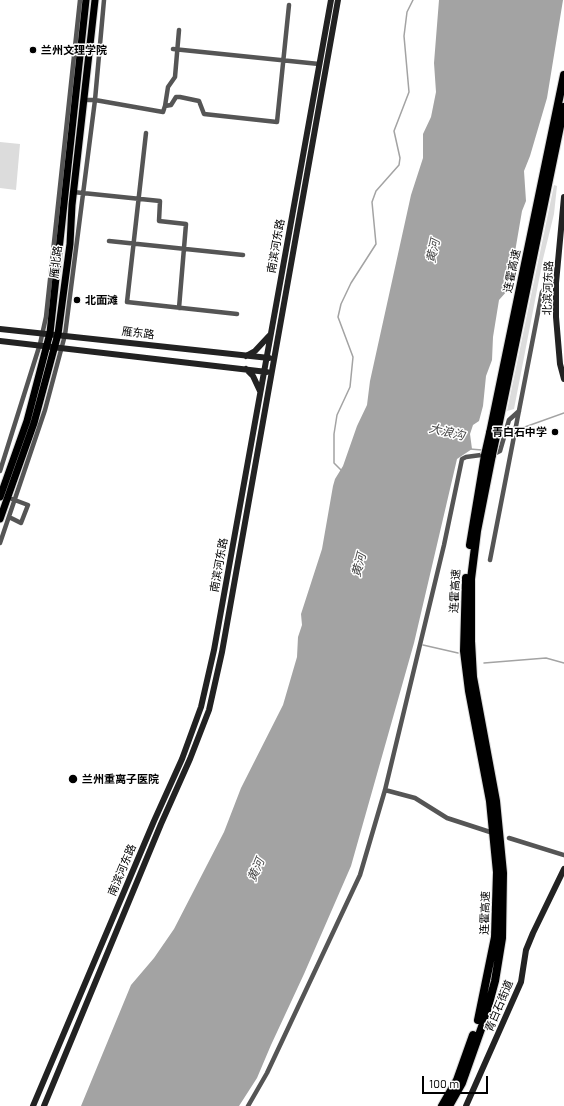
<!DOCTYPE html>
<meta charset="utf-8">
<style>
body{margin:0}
#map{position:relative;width:564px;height:1106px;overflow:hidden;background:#fff;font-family:Barlow,sans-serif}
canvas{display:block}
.scale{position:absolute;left:422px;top:1076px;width:66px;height:18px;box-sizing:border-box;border:2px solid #000;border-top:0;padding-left:5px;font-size:12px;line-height:14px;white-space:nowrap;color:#000;-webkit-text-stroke:3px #fff;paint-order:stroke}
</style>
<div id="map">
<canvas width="564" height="1106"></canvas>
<div class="scale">100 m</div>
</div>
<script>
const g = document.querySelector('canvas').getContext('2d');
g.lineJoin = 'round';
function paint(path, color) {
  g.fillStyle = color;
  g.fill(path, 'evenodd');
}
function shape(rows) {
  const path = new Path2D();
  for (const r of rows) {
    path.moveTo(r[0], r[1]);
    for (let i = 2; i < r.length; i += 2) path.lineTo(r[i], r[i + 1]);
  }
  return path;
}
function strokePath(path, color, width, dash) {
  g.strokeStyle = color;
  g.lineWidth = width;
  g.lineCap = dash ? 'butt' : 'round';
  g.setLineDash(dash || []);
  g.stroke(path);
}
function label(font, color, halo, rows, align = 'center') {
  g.font = font + ' Barlow,"Noto Sans SC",sans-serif';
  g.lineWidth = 3;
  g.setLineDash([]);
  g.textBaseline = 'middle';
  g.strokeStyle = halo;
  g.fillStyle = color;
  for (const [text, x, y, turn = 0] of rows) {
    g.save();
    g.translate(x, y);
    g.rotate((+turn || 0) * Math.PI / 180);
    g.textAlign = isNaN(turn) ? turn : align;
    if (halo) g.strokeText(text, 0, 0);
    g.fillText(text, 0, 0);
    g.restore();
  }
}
paint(shape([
 [0,142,20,144,16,190,0,188],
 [554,185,557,186,554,214,543,259,514,409,507,411]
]), '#dcdcdc');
paint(shape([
 [439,0,563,0,547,98,530,156,524,171,526,201,522,211,510,281,507,291,499,300,493,337,492,360,486,376,483,406,479,421,473,425,470,434,472,449,457,459,414,643,351,866,304,974,271,1045,257,1078,239,1106,81,1106,131,985,154,958,174,929,224,832,241,788,283,705,297,657,298,637,302,625,301,614,322,549,333,486,335,479,343,466,357,426,367,405,370,381,411,195,423,158,423,134,431,117,436,92,434,63]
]), '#a3a3a3');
strokePath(shape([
 [522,428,564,413],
 [470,449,482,450],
 [341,470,334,463,334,434,337,415,350,387,353,357,338,317,341,304,351,283,376,244,372,202,376,191,399,165,400,158,394,131,409,92,404,36,407,12,413,0],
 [423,645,458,653],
 [484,663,546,658,564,663]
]), '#a3a3a3', 1.5);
const primary = shape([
 [0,497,27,421,50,333,86,0],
 [0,519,34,423,58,334,70,244,72,205,95,0]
]);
const highway = shape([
 [497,432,564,107],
 [490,433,564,75],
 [470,545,485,455],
 [466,578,464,651,469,691,490,801,497,872,495,937,478,1020],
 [442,1106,457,1080,473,1035],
 [449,1106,462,1083,485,1018,495,981,502,938,503,873,496,801,473,677,471,641,471,579,477,531,492,455]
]);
strokePath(primary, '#dbdbdb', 9);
strokePath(highway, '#dbdbdb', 10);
strokePath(shape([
 [173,49,319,64],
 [84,100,95,100,163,112,165,106,171,105,176,97,180,97,199,101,204,114,277,122,289,5],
 [165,106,168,87,175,77,179,30],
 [146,133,127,302,237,314],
 [73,192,160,201,159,221,186,224,179,308],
 [109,241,243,255],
 [0,471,40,344,46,317,80,0],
 [9,517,21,523,28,505,12,499],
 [0,543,45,410,65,335,95,100,104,0],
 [490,560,542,292,547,285,556,283],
 [385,790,415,798,447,818,490,832],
 [509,838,564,855],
 [248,1106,267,1073,360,875,385,790,444,545,462,459,466,457,496,453,500,451,509,420,519,411]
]), '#555', 4.5);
strokePath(shape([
 [564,197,556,283,556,317,560,364,564,379],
 [0,329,269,358],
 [0,341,267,372],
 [246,356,255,351,269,336],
 [246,369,253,376,260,391],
 [33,1106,154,821,182,759,201,707,214,650,331,0],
 [44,1106,161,824,190,759,209,710,222,652,338,0],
 [466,1106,521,982,526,950,533,933,564,869]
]), '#222', 6);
strokePath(primary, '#000', 7);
strokePath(highway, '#000', 8);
const highwayBridge = shape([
 [485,455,490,433],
 [492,455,497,432]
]);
strokePath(highwayBridge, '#dbdbdb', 10, []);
strokePath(highwayBridge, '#000', 8);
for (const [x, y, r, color] of [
 [33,50,4,"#000"],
 [77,300,4,"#000"],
 [555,432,4,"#000"],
 [73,779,5,"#000"]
]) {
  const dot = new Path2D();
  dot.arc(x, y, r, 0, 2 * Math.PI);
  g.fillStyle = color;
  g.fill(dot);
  strokePath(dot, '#fff', 1.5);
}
label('bold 11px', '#000', '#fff', [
 ["兰州文理学院",41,50],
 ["北面滩",85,300],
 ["青白石中学",547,432,"right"],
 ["兰州重离子医院",82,779]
], 'left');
label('11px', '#000', '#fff', [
 ["南滨河东路",276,246,-80],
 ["雁北路",56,262,-83],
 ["连霍高速",512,271,-78],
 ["北滨河东路",548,288,-88],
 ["雁东路",138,333,7],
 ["南滨河东路",219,565,-80],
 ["连霍高速",455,591,-87],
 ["南滨河东路",122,870,-67],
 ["连霍高速",485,913,-88],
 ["青白石街道",499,1006,-67]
]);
label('italic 12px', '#444', '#fff', [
 ["黄河",433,251,-78],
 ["大浪沟",447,432,13],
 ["黄河",359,565,-75],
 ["黄河",256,870,-67]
]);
</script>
